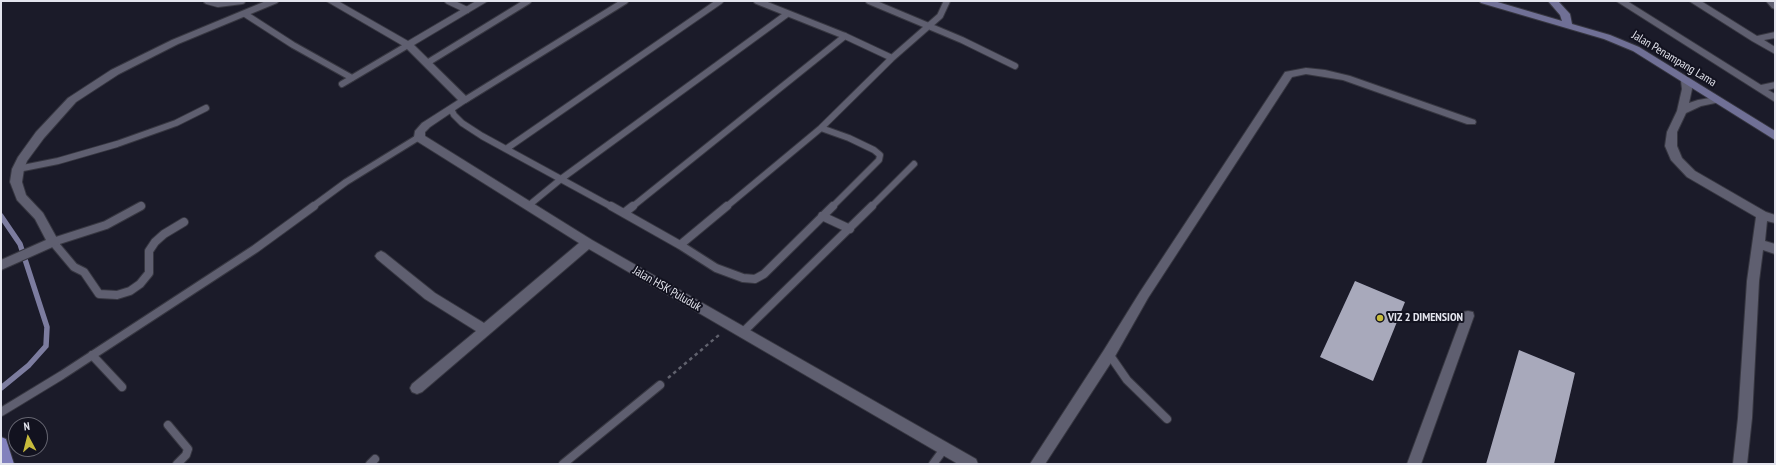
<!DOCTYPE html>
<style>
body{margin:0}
#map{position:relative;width:1776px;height:465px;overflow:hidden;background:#1b1b29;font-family:"PT Sans Narrow",sans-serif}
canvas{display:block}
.frame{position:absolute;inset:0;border:2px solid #e3e4ed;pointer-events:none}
.north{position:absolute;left:8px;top:417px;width:40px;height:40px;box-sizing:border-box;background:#12121f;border:1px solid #666671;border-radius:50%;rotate:353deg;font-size:11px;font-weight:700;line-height:16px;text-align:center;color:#e3e4ed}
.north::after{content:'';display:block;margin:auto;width:14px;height:18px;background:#c7bb3c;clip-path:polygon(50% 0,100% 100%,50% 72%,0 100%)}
</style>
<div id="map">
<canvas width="1776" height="465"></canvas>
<div class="frame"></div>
<div class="north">N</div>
</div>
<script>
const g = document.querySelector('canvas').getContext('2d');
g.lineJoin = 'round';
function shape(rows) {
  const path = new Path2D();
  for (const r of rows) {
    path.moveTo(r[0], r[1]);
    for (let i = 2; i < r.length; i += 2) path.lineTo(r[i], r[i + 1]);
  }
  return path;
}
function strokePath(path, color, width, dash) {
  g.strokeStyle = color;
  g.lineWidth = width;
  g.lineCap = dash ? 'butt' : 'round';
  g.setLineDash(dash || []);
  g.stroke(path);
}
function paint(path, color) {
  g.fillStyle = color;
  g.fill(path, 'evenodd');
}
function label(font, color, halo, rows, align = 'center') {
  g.font = font + ' "PT Sans Narrow",sans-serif';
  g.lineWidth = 4;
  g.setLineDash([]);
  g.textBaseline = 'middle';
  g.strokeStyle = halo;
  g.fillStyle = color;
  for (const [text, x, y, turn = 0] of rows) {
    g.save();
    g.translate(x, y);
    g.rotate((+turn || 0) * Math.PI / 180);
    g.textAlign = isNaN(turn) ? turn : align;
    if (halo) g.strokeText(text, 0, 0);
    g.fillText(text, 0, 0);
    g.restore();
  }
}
strokePath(shape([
 [1,216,20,244,47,327,46,346,29,365,1,388]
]), '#7c7c9f', 5.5);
paint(shape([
 [1355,281,1405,302,1373,381,1320,357],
 [1519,350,1575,373,1554,464,1486,464]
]), '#a8a9bb');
const laneFar1 = shape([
 [207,1,218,4,242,1],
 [448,1,467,10],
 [757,1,845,36,892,58],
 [869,1,962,40,1015,66],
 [245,14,293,45,352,78],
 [427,63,528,1],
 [342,84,408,45],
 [465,100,625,1],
 [451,109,454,115,462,123,482,136,612,207],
 [821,128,849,138,874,150,880,155,879,160,832,207],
 [506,149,720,1],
 [18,169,58,161,117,144,176,123,206,108],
 [528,206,561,179,787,14],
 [312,207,346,182,419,137],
 [632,207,845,36],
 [726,207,821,128,892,58,940,16,947,1],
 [871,207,914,164]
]);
const lane = shape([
 [141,206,106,225,53,242,74,267,84,272,99,294,117,295,130,291,140,284,149,273,149,251,155,242,164,234,184,222],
 [611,206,680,245,716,268,743,278,755,279,764,274,833,206],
 [624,213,633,206],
 [822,216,850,229],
 [680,245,727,206],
 [742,333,872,206],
 [1109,354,1127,380,1167,419],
 [92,355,122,387],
 [1,412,62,375,255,249,314,206],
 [168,425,188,449,186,455,177,464],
 [370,464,375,459],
 [563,464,660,385],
 [933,464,944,449]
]);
const street = shape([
 [266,1,279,1,277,3,178,44,119,74,76,102,44,138,27,161,24,169,22,182,26,195,43,213,59,242,57,245,1,270,1,260,46,240,35,219,17,200,10,182,12,169,18,157,36,132,68,98,111,70,172,40,266,1],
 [326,1,338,1,408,41,476,1,488,1,414,45,470,100,430,127,425,132,425,136,592,240,976,459,978,464,958,464,589,249,422,392,417,394,412,392,410,388,412,384,476,331,425,299,377,259,375,256,377,253,381,251,385,253,435,293,484,323,579,243,415,140,414,137,415,131,422,123,458,100,405,47,326,1],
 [1616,1,1627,1,1761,85,1775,82,1775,88,1768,90,1775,94,1775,102,1616,1],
 [1689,1,1701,1,1757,36,1775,32,1775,38,1764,40,1775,47,1775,54,1752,41,1689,1],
 [1766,1,1775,1,1775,9,1772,8,1766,1],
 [1306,68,1325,70,1350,76,1475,120,1476,122,1475,124,1467,124,1343,80,1306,74,1292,77,1148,298,1114,358,1045,464,1030,464,1104,350,1140,292,1285,72,1306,68],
 [1686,78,1691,81,1692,89,1689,103,1698,100,1716,97,1721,100,1720,102,1701,106,1686,113,1677,132,1677,146,1682,158,1695,171,1766,212,1775,215,1775,223,1767,221,1765,241,1775,244,1775,254,1763,250,1759,281,1752,418,1747,464,1733,464,1738,418,1747,281,1756,217,1687,177,1671,160,1665,146,1667,132,1677,111,1682,89,1681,81,1686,78],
 [1468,311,1473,312,1474,316,1421,464,1407,464,1462,316,1463,312,1468,311]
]);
const secondary = shape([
 [1479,1,1494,1,1562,21,1560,15,1548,1,1558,1,1570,14,1572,24,1610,35,1639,47,1775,131,1775,140,1633,51,1604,39,1481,3,1479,1]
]);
const primary = shape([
 [1,437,6,439,14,464,1,464,1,437]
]);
strokePath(laneFar1, '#373741', 8);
strokePath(lane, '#373741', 10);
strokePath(street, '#373741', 2);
strokePath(secondary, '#373741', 2);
strokePath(primary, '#373741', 2);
strokePath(shape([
 [668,378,719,335]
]), '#60616d', 2.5, [3.5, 3.5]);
strokePath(laneFar1, '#5f5f70', 6);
strokePath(lane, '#5f5f70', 8);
paint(street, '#5f5f70');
paint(secondary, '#707096');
paint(primary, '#8281bd');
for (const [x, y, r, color] of [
 [1380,318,4,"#c7bb3c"]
]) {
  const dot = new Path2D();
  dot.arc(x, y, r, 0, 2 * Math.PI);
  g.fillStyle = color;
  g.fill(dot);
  strokePath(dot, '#12121f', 1.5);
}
label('12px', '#e3e4ed', '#12121f', [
 ["Jalan Penampang Lama",1674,59,31],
 ["Jalan HSK Puluduk",667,289,30]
]);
label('bold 12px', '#e3e4ed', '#12121f', [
 ["VIZ 2 DIMENSION",1388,318]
], 'left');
</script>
